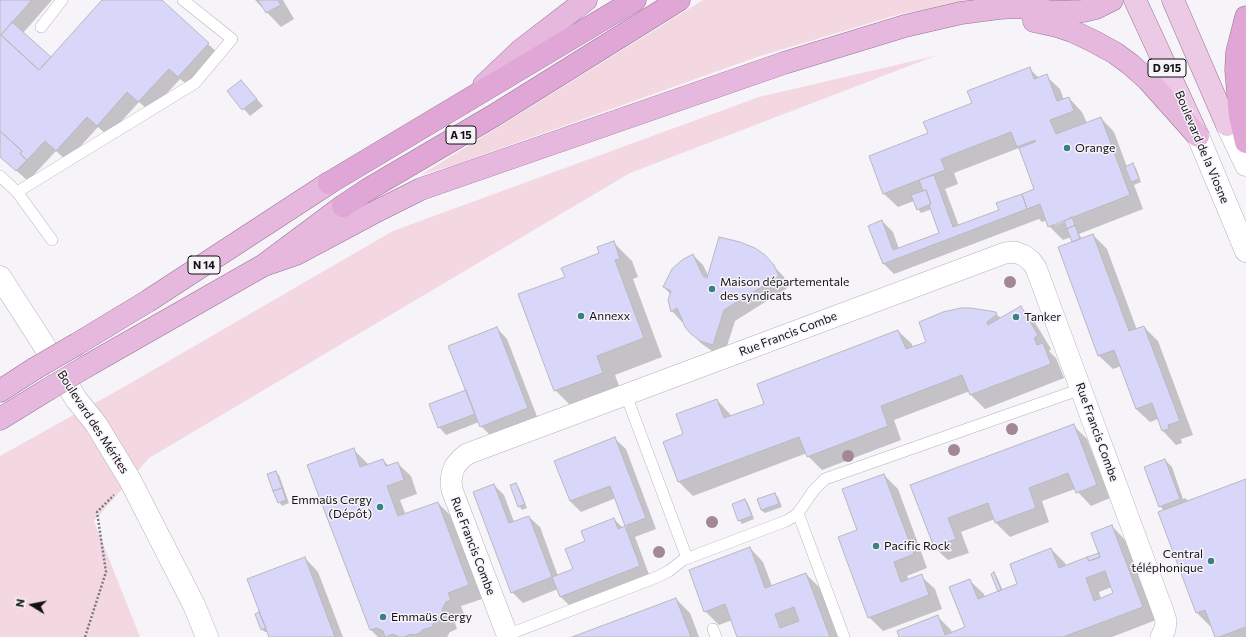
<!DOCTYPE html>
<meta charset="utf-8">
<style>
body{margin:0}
#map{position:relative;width:1246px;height:637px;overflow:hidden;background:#f6f3f9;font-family:Commissioner,sans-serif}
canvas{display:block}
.north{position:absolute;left:12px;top:585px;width:40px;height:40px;-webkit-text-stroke:3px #f6f3f9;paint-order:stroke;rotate:280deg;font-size:11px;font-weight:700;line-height:16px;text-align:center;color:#121113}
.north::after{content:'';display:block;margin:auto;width:14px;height:18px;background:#121113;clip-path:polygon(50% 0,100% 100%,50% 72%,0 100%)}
</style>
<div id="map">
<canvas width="1246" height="637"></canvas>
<div class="north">N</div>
</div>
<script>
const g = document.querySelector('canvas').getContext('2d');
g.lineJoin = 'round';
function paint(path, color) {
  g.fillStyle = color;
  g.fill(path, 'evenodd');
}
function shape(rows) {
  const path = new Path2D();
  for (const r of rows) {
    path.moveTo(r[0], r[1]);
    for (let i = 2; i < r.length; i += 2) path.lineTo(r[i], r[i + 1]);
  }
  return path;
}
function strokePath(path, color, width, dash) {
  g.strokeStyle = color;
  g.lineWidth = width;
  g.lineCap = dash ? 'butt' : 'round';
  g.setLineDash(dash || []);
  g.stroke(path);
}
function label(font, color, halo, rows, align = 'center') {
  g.font = font + ' Commissioner,sans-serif';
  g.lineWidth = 3;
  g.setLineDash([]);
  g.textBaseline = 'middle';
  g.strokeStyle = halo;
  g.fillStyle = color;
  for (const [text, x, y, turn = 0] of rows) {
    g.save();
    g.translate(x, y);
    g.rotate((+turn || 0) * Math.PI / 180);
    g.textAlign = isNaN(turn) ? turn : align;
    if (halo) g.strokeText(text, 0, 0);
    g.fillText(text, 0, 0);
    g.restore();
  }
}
paint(shape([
 [703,0,1096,0,1090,2,966,2,900,14,757,57,457,164,421,175],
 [935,56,630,173,149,458,94,521,140,637,0,637,0,456,129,384,393,231,759,97]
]), '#f3d7e1');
paint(shape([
 [0,0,52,0,23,33,51,59,103,0,160,0,219,54,190,87,180,79,150,112,139,102,108,136,98,127,67,161,56,151,28,181,0,156],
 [255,0,283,0,294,19,281,27],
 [1029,68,1039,78,1046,76,1060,89,1064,100,1069,98,1082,112,1087,123,1101,118,1114,132,1127,167,1133,165,1136,168,1141,182,1134,185,1143,209,1079,234,1082,239,1093,235,1107,249,1137,330,1144,327,1158,341,1193,435,1181,439,1182,443,1176,445,1163,431,1158,419,1150,422,1136,409,1121,366,1113,369,1099,356,1073,242,1071,237,1063,240,1049,226,1047,220,1042,222,1039,219,894,274,883,263,882,221,893,232,899,249,941,233,932,209,921,213,918,209,914,201,898,207,884,194,929,134,973,104],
 [1019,148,1035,190,1000,210,959,226,945,189,958,184,954,173],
 [1068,218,1069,220,1055,225,1055,223],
 [241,81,263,106,250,116,229,92],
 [613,242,632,261,638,277,633,279,662,357,615,375,621,391,574,409,555,390,566,277,601,254],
 [693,255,703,265,709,277,764,256,784,277,789,287,735,321,724,355,712,351,702,344,691,333,684,321,682,322,672,311,671,295,664,287],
 [1020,307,1034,321,1051,349,1049,351,1056,358,1064,378,985,409,971,395,970,391,894,420,901,440,822,470,808,456,807,453,693,496,679,482,664,442,685,435,717,400,730,414,731,417,765,404,898,331,912,344,913,348,995,313,1001,318],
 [497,328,507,339,538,419,492,437,481,426,479,422,446,435,439,427,465,391],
 [1073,425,1087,439,1110,498,1091,506,1075,489,1042,501,1049,522,1010,537,996,523,995,519,961,532,969,553,948,560,934,547,912,486],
 [615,439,626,449,656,529,635,537,650,577,571,607,560,596,558,589,523,603,512,592,494,485,504,495,514,522,529,517,540,527,558,576,574,570,586,541,614,519,623,528,627,527,616,498,581,512,570,501,556,461],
 [353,449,367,463,368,465,383,460,389,466,397,463,411,476,417,494,400,500,406,515,438,503,452,517,482,599,461,606,464,614,459,616,455,623,457,629,450,632,447,637,378,637,371,630],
 [1165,460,1172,467,1183,499,1185,498,1189,501,1246,480,1246,637,1216,637,1212,626,1211,627,1197,613,1160,513,1164,511,1160,506],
 [275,472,279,475,289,503,282,506,279,502],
 [884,475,898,489,927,568,907,576,909,580,921,576,935,589,942,609,883,631,869,617,859,530],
 [516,484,519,488,527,508,522,510,519,506],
 [775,494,778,497,782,507,765,513,761,510],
 [745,500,748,503,754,519,742,524,739,520],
 [1112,526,1125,540,1156,620,1112,637,900,637,937,616,951,630,952,633,966,628,970,581,984,594,985,598,999,592,994,573,997,577,1003,591,1019,585,1051,549,1065,563,1066,566,1100,554],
 [1112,587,1115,594,1101,599,1099,592],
 [750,548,763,562,772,586,806,574,820,588,838,637,739,637,732,620,719,625,705,611],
 [305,558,318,572,343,637,270,637,268,632,265,632,262,629,257,614,261,613],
 [676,599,690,613,699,637,575,637]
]), '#0003');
const building = shape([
 [0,0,32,0,1,35,39,70,102,0,162,0,209,43,178,77,169,69,138,102,127,92,97,126,87,117,56,151,45,141,27,160,20,154,22,151,0,131,0,0],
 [258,0,278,0,281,5,266,13,258,0],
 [12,22,51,57,39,70,1,35,12,22],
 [1030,67,1034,79,1047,74,1057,101,1069,97,1074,111,1050,120,1056,134,1101,117,1130,195,1048,227,1040,204,1027,209,1022,194,1034,189,1019,148,1035,142,1035,140,1017,147,1011,132,941,159,945,170,883,194,869,156,928,133,923,122,972,103,967,91,1030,67],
 [241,80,257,99,242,110,227,91,241,80],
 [0,131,22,151,20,154,27,160,16,171,0,157,0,131],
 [1133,163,1139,179,1131,182,1125,167,1133,163],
 [934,175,953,227,999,210,996,203,1022,194,1027,209,883,264,868,226,882,220,893,250,939,233,929,205,931,204,926,190,923,191,919,180,934,175],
 [926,190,931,204,917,210,911,195,926,190],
 [1072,217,1075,225,1067,229,1064,221,1072,217],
 [1075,225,1080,239,1072,242,1067,229,1075,225],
 [1093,234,1129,331,1144,326,1180,421,1168,425,1169,429,1162,431,1152,403,1136,409,1114,350,1098,356,1058,247,1093,234],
 [719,237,740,242,755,248,765,255,774,265,779,276,724,310,713,345,700,341,690,333,685,327,677,308,671,312,668,300,671,291,663,287,672,269,682,260,693,254,703,276,707,278,719,237],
 [614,241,620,259,615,260,644,338,597,356,603,373,554,391,518,294,565,277,561,268,599,253,597,247,614,241],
 [1021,306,1038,335,1034,338,1037,345,1043,343,1051,364,970,395,962,375,881,406,888,426,807,457,799,437,678,482,663,442,683,434,676,414,717,399,724,418,764,404,757,384,898,330,906,349,926,342,919,322,943,312,961,308,971,308,996,312,997,314,987,322,988,325,1021,306],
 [497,327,528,408,480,427,448,346,497,327],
 [466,390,475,414,438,428,429,404,466,390],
 [1074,424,1097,485,1076,493,1068,473,1029,488,1036,508,995,523,988,503,948,518,956,539,934,547,910,485,1074,424],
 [615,437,646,518,625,526,610,486,570,501,554,461,615,437],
 [354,448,360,467,383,459,386,466,398,462,404,480,387,486,398,516,438,502,469,585,448,593,451,600,446,602,442,609,444,615,436,618,432,627,422,630,420,633,414,635,411,634,404,637,399,637,393,634,385,637,383,631,377,628,370,630,307,465,354,448],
 [1165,459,1180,499,1159,507,1144,467,1165,459],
 [276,471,282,488,273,491,267,474,276,471],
 [884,474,914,554,894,562,901,582,922,574,929,595,868,618,838,537,857,530,842,489,884,474],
 [1246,479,1246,627,1219,637,1215,637,1205,610,1196,613,1158,512,1246,479],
 [516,483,525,504,518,507,510,485,516,483],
 [494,484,509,523,529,516,552,577,511,593,473,492,494,484],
 [282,488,286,500,278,503,273,491,282,488],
 [775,493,779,504,761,510,757,499,775,493],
 [745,499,752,516,738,521,732,504,745,499],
 [614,518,618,529,625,526,640,566,560,597,552,577,573,569,565,549,585,541,581,531,614,518],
 [1112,525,1143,607,1063,637,899,637,897,631,938,615,945,635,965,627,949,587,970,579,978,599,1001,590,1017,584,1010,564,1051,548,1059,568,1087,557,1089,561,1100,557,1091,533,1112,525],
 [1105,571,1113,593,1094,601,1086,578,1105,571],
 [750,547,765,588,806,573,830,637,737,637,725,604,704,612,689,570,750,547],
 [794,607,799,621,780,628,775,614,794,607],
 [1099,553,1100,557,1089,561,1087,557,1099,553],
 [305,557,335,637,269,637,247,579,305,557],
 [994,572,1001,590,998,592,991,574,994,572],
 [676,598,691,637,572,637,676,598],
 [259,612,266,628,261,630,255,614,259,612]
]);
paint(building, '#d9d7f9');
strokePath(building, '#b8b8be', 1);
const service = shape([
 [41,27,62,0],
 [0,176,17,192,195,83,232,39,183,0],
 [17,192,52,240],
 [626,395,687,558],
 [798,513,844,637],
 [713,629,716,637],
 [507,635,657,577,669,571,683,560,786,521,793,517,798,513,814,490,825,479,1081,389]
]);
const minor = shape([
 [508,637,452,490,451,482,452,474,455,466,461,459,467,454,1005,253,1015,252,1023,255,1031,261,1036,268,1164,614,1166,621,1165,629,1161,637]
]);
const secondary = shape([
 [1227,125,1246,165],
 [1198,136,1246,251],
 [0,277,42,342,76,399,96,424,130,480,194,605,207,637]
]);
const primary = shape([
 [1135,0,1195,130],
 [1173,0,1227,125]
]);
const trunk = shape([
 [1034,21,1057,26,1072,31,1095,42,1115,53,1130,64,1148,80,1198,136],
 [484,85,521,50,586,0],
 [264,265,296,254,373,213,421,189,784,63,905,26,961,13,999,8,1018,7,1054,12,1083,11,1096,8,1112,0],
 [77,344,148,301,329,183],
 [87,366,264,265,343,206],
 [0,391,34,369],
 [0,419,47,390]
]);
const motorway = shape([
 [1246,17,1237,52,1236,70,1240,116,1246,142],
 [329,183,635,0],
 [343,206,367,190,493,116,679,0]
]);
strokePath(service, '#b6b2b8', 12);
strokePath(minor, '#b6b2b8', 22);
strokePath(secondary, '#b6b2b8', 23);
strokePath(primary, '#977292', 23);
strokePath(trunk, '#977292', 23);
strokePath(motorway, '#977292', 23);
strokePath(shape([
 [85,637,106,572,97,512,114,495]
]), '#7b797d', 2.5, [2, 2]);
strokePath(service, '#fff', 11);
strokePath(minor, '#fff', 21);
strokePath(secondary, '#fff', 22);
strokePath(primary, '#eccae6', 22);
strokePath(trunk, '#e6b8de', 22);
strokePath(motorway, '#dfa6d6', 22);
const trunkBridge = shape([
 [34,369,77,344],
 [47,390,87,366]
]);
strokePath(trunkBridge, '#977292', 23, []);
strokePath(trunkBridge, '#e6b8de', 22);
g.fillStyle = '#a38795';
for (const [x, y] of [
 [1010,282],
 [1012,429],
 [954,450],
 [848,456],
 [712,522],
 [659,552]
]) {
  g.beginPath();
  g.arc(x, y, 6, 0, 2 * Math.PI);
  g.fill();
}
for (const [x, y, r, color] of [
 [1067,148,4,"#398186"],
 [712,289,4,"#398186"],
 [581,316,4,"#398186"],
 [1016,317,4,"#398186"],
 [380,507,4,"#398186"],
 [876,546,4,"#398186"],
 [1211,561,4,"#398186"],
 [383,617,4,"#398186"]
]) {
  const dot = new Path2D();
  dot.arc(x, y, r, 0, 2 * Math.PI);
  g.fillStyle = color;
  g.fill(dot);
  strokePath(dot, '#f6f3f9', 1.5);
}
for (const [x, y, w] of [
 [1167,68,38],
 [461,135,30],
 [204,265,32]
]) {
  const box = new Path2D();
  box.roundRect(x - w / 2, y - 9, w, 18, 3);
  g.fillStyle = '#f6f3f9';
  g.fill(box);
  strokePath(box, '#121113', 1);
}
label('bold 11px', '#121113', null, [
 ["D 915",1167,68],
 ["A 15",461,135],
 ["N 14",204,265]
]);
label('12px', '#121113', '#f6f3f9', [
 ["Boulevard de la Viosne",1202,147,67],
 ["Rue Francis Combe",788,334,-21],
 ["Boulevard des Mérites",93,422,57],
 ["Rue Francis Combe",1097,432,70],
 ["Rue Francis Combe",473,546,69]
]);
label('12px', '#121113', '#f6f3f9', [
 ["Orange",1075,148],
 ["Maison départementale",720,282],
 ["des syndicats",720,296],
 ["Annexx",589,316],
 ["Tanker",1024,317],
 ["Emmaüs Cergy",372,500,"right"],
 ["(Dépôt)",372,514,"right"],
 ["Pacific Rock",884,546],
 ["Central",1203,554,"right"],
 ["téléphonique",1203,568,"right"],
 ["Emmaüs Cergy",391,617]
], 'left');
</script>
